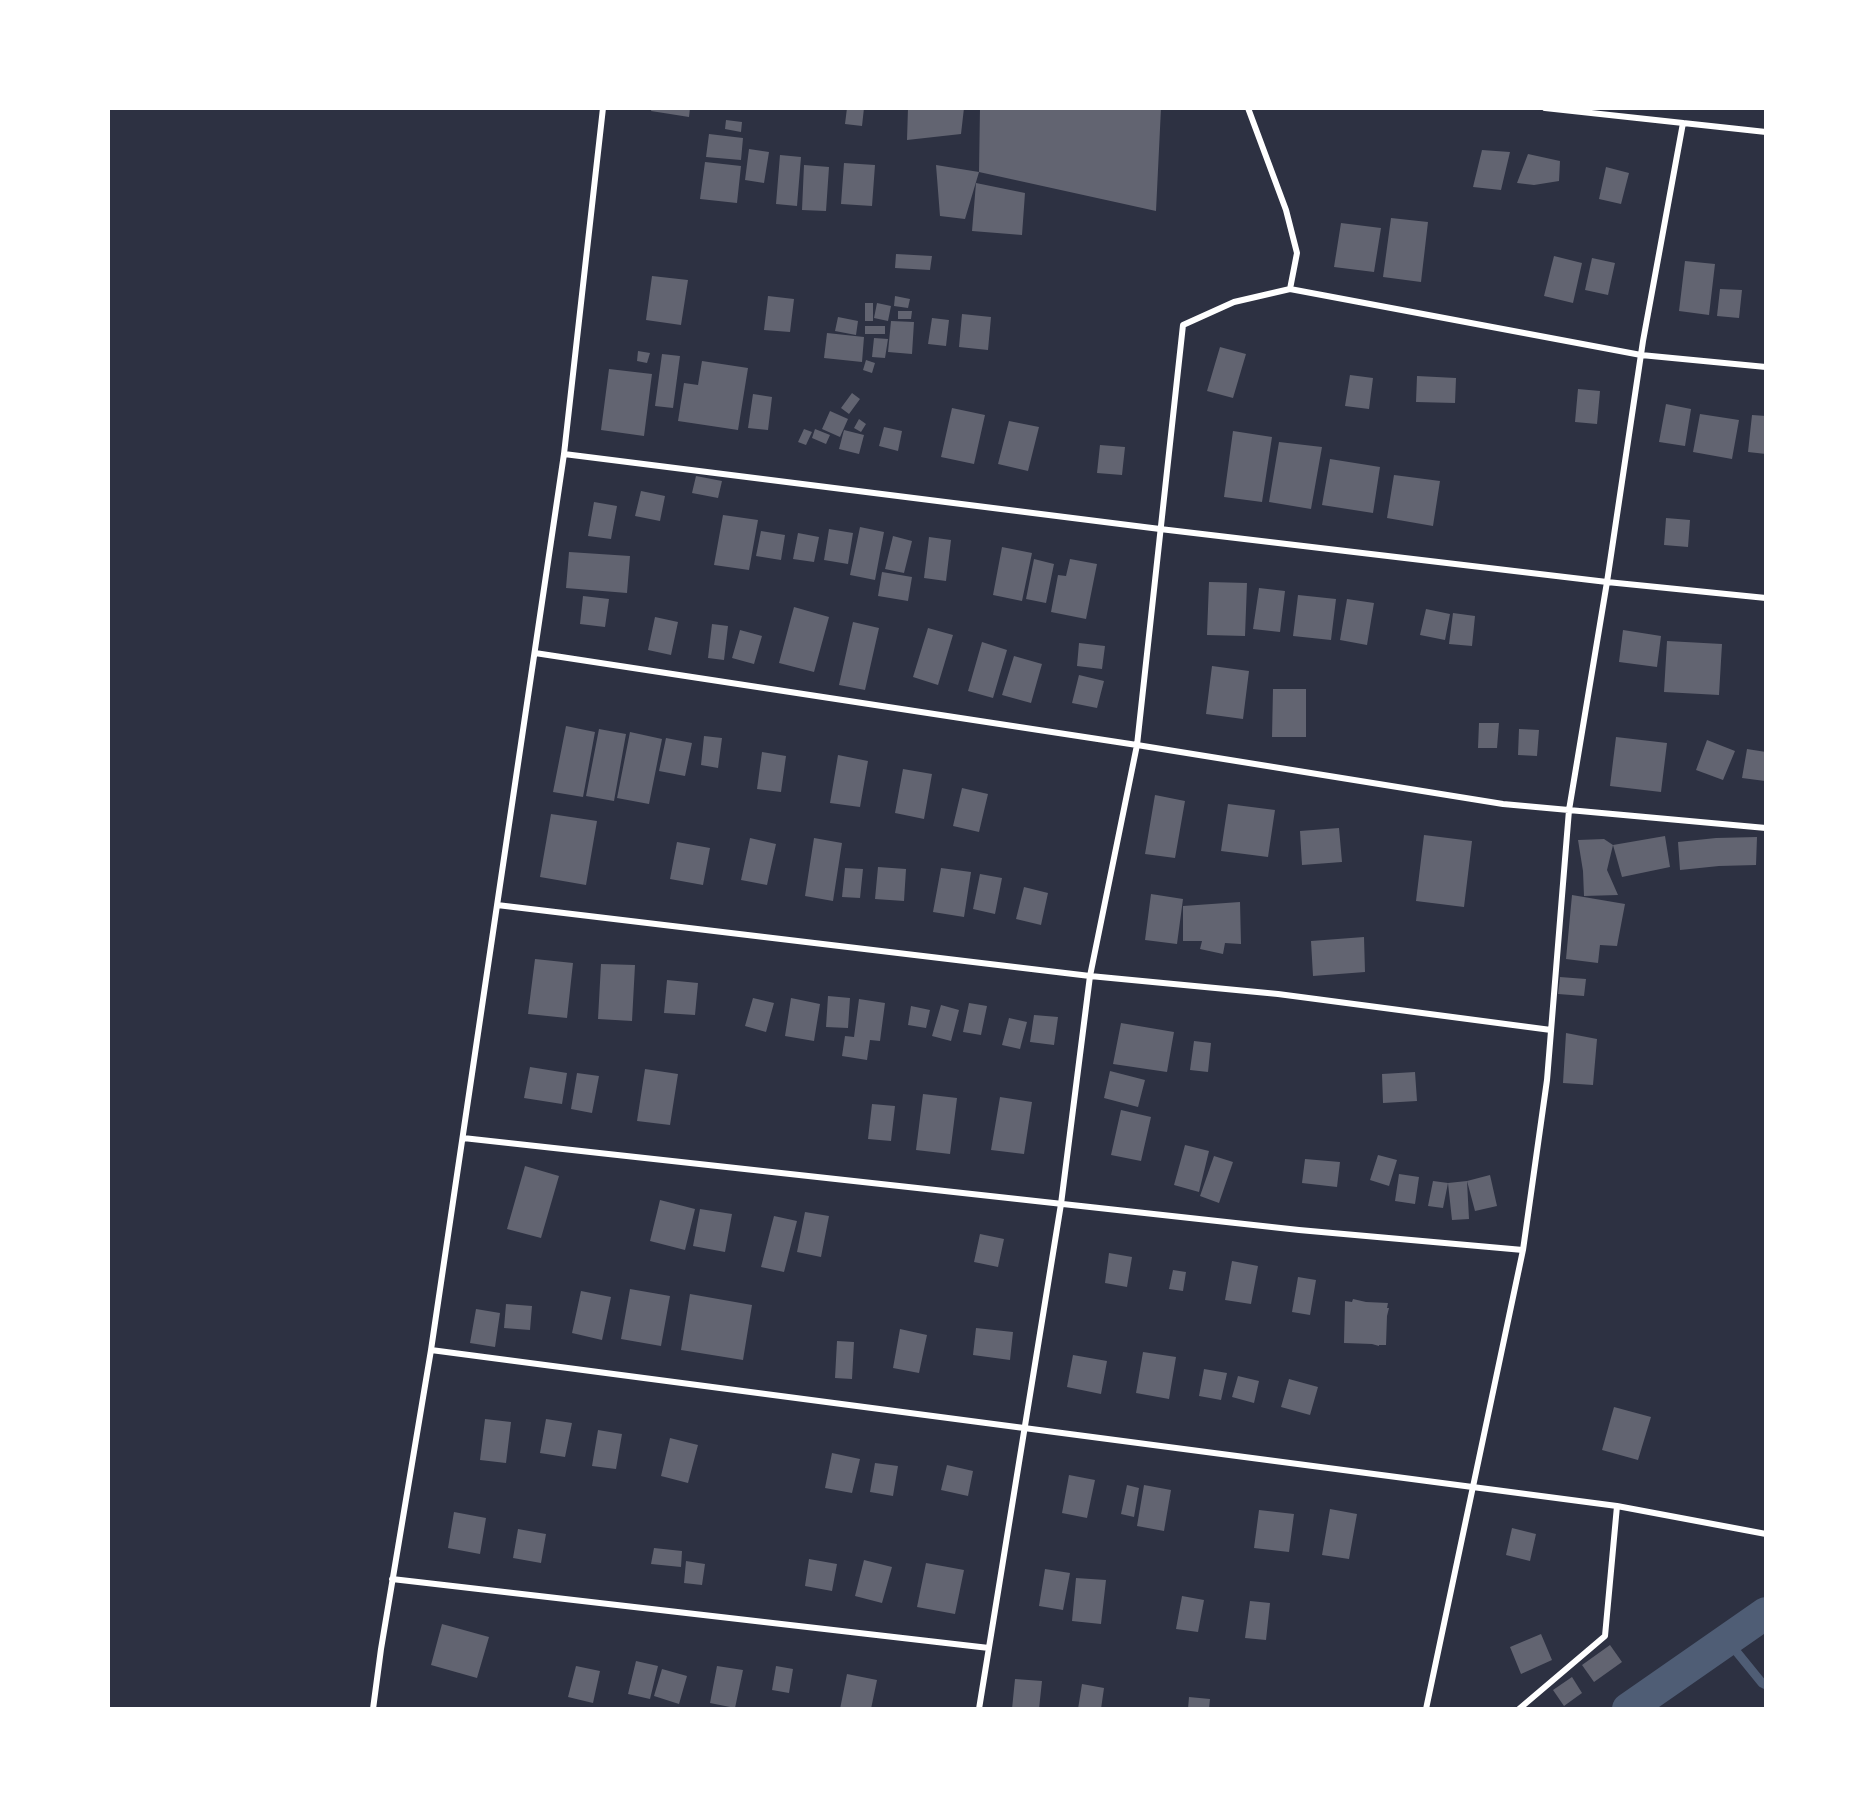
<!DOCTYPE html>
<style>
body{margin:0}
#map{position:relative;width:1874px;height:1817px;overflow:hidden;background:#2d3142;font-family:Lato,sans-serif}
canvas{display:block}
.frame{position:absolute;inset:0;border:110px solid #fff;pointer-events:none}
</style>
<div id="map">
<canvas width="1874" height="1817"></canvas>
<div class="frame"></div>
</div>
<script>
const g = document.querySelector('canvas').getContext('2d');
g.lineJoin = 'round';
function shape(rows) {
  const path = new Path2D();
  for (const r of rows) {
    path.moveTo(r[0], r[1]);
    for (let i = 2; i < r.length; i += 2) path.lineTo(r[i], r[i + 1]);
  }
  return path;
}
function strokePath(path, color, width, dash) {
  g.strokeStyle = color;
  g.lineWidth = width;
  g.lineCap = dash ? 'butt' : 'round';
  g.setLineDash(dash || []);
  g.stroke(path);
}
function paint(path, color) {
  g.fillStyle = color;
  g.fill(path, 'evenodd');
}
strokePath(shape([
 [1727,1640,1762,1683,1766,1685]
]), '#4f5d75', 9);
strokePath(shape([
 [1628,1709,1766,1613]
]), '#4f5d75', 32);
paint(shape([
 [652,108,690,108,689,117,651,111],
 [847,108,864,108,862,126,845,124],
 [908,108,964,108,961,134,907,140],
 [980,108,1161,108,1156,211,979,172],
 [726,120,742,122,741,132,725,129],
 [709,134,743,138,741,160,706,157],
 [749,149,769,152,764,183,745,180],
 [1482,150,1510,152,1501,190,1473,187],
 [1528,154,1560,161,1559,181,1534,185,1517,183],
 [780,155,801,157,797,206,776,204],
 [705,162,741,166,737,203,700,199],
 [844,163,875,165,872,206,841,204],
 [804,165,829,167,826,211,802,210],
 [936,165,979,172,965,219,940,216],
 [1606,167,1629,173,1621,204,1599,199],
 [976,183,1025,193,1022,235,972,231],
 [1391,218,1428,222,1421,282,1383,277],
 [1341,223,1381,228,1374,272,1334,267],
 [896,254,932,256,930,270,895,268],
 [1554,256,1582,263,1573,303,1544,296],
 [1592,258,1615,263,1608,295,1585,290],
 [1685,261,1715,264,1709,315,1679,311],
 [652,276,688,280,681,325,646,320],
 [1720,289,1742,290,1739,318,1717,316],
 [768,296,794,299,790,332,764,330],
 [895,296,910,299,908,308,894,306],
 [865,303,873,303,873,321,865,321],
 [877,303,891,306,888,321,874,318],
 [898,311,912,311,911,319,898,319],
 [962,314,991,317,988,350,959,347],
 [838,317,858,321,856,335,835,331],
 [932,318,949,320,946,346,928,344],
 [891,321,914,322,912,354,888,352],
 [865,326,885,326,885,334,865,334],
 [827,333,864,337,862,362,824,358],
 [874,338,888,339,885,358,872,357],
 [1220,347,1246,354,1233,398,1207,391],
 [638,351,650,353,647,363,637,361],
 [662,354,680,356,673,408,655,406],
 [866,360,875,363,872,373,863,370],
 [702,361,748,368,738,430,678,421,684,383,698,385],
 [609,369,652,374,644,436,601,430],
 [1350,375,1373,378,1369,409,1345,406],
 [1417,376,1456,378,1455,403,1416,402],
 [1578,389,1600,391,1597,424,1575,422],
 [852,393,860,399,849,414,841,408],
 [753,394,772,397,768,430,748,428],
 [1666,404,1691,409,1685,446,1659,442],
 [952,408,985,415,974,464,941,457],
 [830,411,848,419,840,437,822,429],
 [1700,414,1739,420,1732,459,1693,452],
 [1752,415,1766,416,1766,454,1748,452],
 [859,419,866,424,861,432,854,428],
 [1009,421,1039,427,1028,471,998,464],
 [884,427,902,431,898,451,879,446],
 [804,429,812,432,806,445,798,442],
 [815,429,830,435,826,444,812,438],
 [844,430,864,435,859,454,839,449],
 [1233,431,1272,437,1262,502,1224,497],
 [1279,442,1322,447,1311,509,1269,502],
 [1100,445,1125,447,1122,475,1097,473],
 [1330,459,1380,467,1373,513,1322,505],
 [1394,475,1440,481,1433,526,1387,518],
 [696,476,722,481,718,498,692,493],
 [641,491,665,496,660,521,635,516],
 [594,502,617,506,611,539,588,536],
 [723,515,758,520,749,570,714,565],
 [1666,518,1690,520,1688,547,1664,545],
 [860,527,884,532,875,580,850,575],
 [829,529,853,533,848,564,824,560],
 [761,531,785,535,781,560,756,556],
 [798,533,819,537,814,562,793,559],
 [893,536,912,541,904,573,885,569],
 [929,537,951,540,946,581,924,578],
 [1002,547,1032,553,1022,601,993,595],
 [569,552,630,556,627,593,566,588],
 [1034,559,1054,564,1046,603,1026,599],
 [1070,559,1097,564,1086,619,1051,612,1058,575,1066,576],
 [882,572,912,577,908,601,878,596],
 [1209,582,1247,583,1245,636,1207,635],
 [1259,588,1285,591,1280,632,1253,629],
 [1298,595,1336,599,1331,640,1293,636],
 [583,596,609,599,605,627,580,624],
 [1347,599,1374,603,1367,645,1340,640],
 [794,607,829,617,814,672,779,663],
 [1426,609,1450,614,1445,640,1420,635],
 [1453,613,1475,616,1472,646,1449,644],
 [655,617,678,622,671,655,648,650],
 [853,622,879,628,865,690,839,685],
 [712,624,728,626,724,660,708,658],
 [928,628,953,635,938,685,913,677],
 [740,630,762,636,754,664,732,658],
 [1623,630,1661,636,1657,667,1619,662],
 [1667,641,1722,644,1719,695,1664,692],
 [982,642,1007,650,993,698,968,691],
 [1079,643,1105,646,1102,669,1077,666],
 [1014,656,1042,664,1031,703,1002,695],
 [1212,666,1249,671,1243,719,1206,714],
 [1079,675,1104,681,1097,708,1072,703],
 [1273,689,1306,689,1306,737,1272,737],
 [1479,723,1499,723,1497,748,1478,748],
 [566,726,595,732,583,797,553,792],
 [599,729,626,734,614,801,586,796],
 [1519,729,1539,730,1537,756,1518,755],
 [630,732,662,739,649,804,617,798],
 [704,736,722,738,718,768,701,765],
 [1616,737,1667,743,1661,792,1610,786],
 [666,738,692,743,685,776,659,771],
 [1707,740,1735,751,1723,780,1696,770],
 [1747,749,1766,752,1765,781,1742,778],
 [762,752,786,756,781,792,757,789],
 [838,755,868,761,860,807,830,803],
 [903,769,932,774,924,819,895,813],
 [962,788,988,794,979,832,953,826],
 [1155,795,1185,801,1175,858,1145,854],
 [1228,804,1275,810,1268,857,1221,851],
 [551,814,597,821,586,885,540,877],
 [1339,828,1342,862,1302,865,1300,831],
 [1424,835,1472,841,1464,907,1416,901],
 [1665,836,1670,867,1622,877,1613,845],
 [1757,837,1756,865,1719,866,1680,870,1678,842,1716,838],
 [750,838,776,844,767,885,741,880],
 [814,838,842,843,833,901,805,896],
 [1604,839,1613,845,1607,870,1618,895,1584,896,1583,871,1578,840],
 [677,842,710,848,703,885,670,879],
 [878,867,906,869,904,901,875,899],
 [845,868,863,869,860,898,842,897],
 [941,868,971,872,964,917,933,912],
 [980,874,1002,878,995,914,973,909],
 [1024,887,1048,893,1041,925,1016,919],
 [1151,894,1183,899,1177,944,1145,940],
 [1572,895,1625,904,1617,946,1600,945,1598,963,1566,959],
 [1240,902,1241,944,1225,943,1223,954,1200,949,1202,941,1183,941,1183,906],
 [1364,937,1365,972,1313,976,1311,941],
 [535,959,573,963,567,1018,528,1014],
 [601,964,635,965,632,1021,598,1019],
 [1560,977,1586,979,1584,996,1558,994],
 [667,980,698,983,695,1015,664,1013],
 [828,996,850,998,848,1028,826,1027],
 [753,998,774,1003,766,1032,745,1026],
 [791,998,820,1004,814,1041,785,1036],
 [859,999,885,1003,880,1041,870,1040,867,1060,842,1056,845,1036,854,1037],
 [969,1003,987,1006,981,1035,963,1032],
 [941,1005,959,1010,951,1041,932,1036],
 [911,1006,930,1010,926,1028,908,1025],
 [1034,1015,1058,1017,1054,1045,1030,1042],
 [1009,1018,1027,1022,1020,1049,1002,1045],
 [1121,1023,1174,1032,1167,1072,1113,1064],
 [1566,1033,1597,1039,1593,1085,1563,1083],
 [1194,1041,1211,1043,1208,1072,1190,1070],
 [530,1067,567,1073,562,1104,524,1098],
 [645,1069,678,1074,670,1125,637,1121],
 [1110,1071,1145,1080,1138,1107,1104,1098],
 [1415,1072,1417,1101,1383,1103,1382,1074],
 [577,1073,599,1076,592,1113,571,1109],
 [923,1094,957,1098,950,1154,916,1150],
 [1000,1097,1032,1102,1024,1154,991,1150],
 [872,1104,895,1106,891,1141,868,1139],
 [1121,1110,1151,1117,1141,1161,1111,1155],
 [1185,1145,1209,1151,1199,1192,1174,1185],
 [1378,1155,1397,1160,1389,1186,1370,1180],
 [1214,1156,1233,1162,1219,1203,1200,1196],
 [1305,1159,1340,1162,1337,1187,1302,1183],
 [525,1166,559,1176,541,1238,507,1229],
 [1399,1174,1419,1177,1415,1204,1395,1201],
 [1490,1175,1497,1206,1475,1211,1467,1181,1469,1219,1452,1220,1448,1183,1467,1181],
 [1433,1181,1448,1183,1443,1208,1428,1206],
 [660,1200,695,1209,685,1250,650,1241],
 [700,1209,732,1214,725,1252,693,1246],
 [805,1212,829,1216,821,1257,797,1252],
 [774,1216,797,1221,784,1272,761,1267],
 [980,1234,1004,1239,998,1267,974,1262],
 [1109,1253,1132,1257,1127,1287,1105,1283],
 [1232,1261,1258,1266,1251,1304,1225,1300],
 [1173,1270,1186,1272,1183,1291,1169,1289],
 [1298,1277,1316,1280,1310,1315,1292,1312],
 [630,1289,670,1296,661,1346,621,1339],
 [581,1291,611,1297,602,1340,572,1333],
 [690,1294,752,1305,743,1360,681,1350],
 [1353,1299,1366,1302,1388,1303,1387,1308,1389,1308,1387,1316,1386,1345,1379,1345,1379,1346,1372,1344,1344,1343,1345,1301,1352,1302],
 [506,1304,532,1306,530,1330,504,1328],
 [476,1309,500,1313,495,1347,470,1343],
 [976,1328,1013,1332,1010,1360,973,1355],
 [900,1329,927,1335,919,1373,893,1368],
 [837,1341,854,1342,852,1379,835,1378],
 [1143,1352,1176,1357,1169,1399,1136,1393],
 [1073,1355,1107,1361,1101,1394,1067,1387],
 [1204,1369,1227,1373,1221,1400,1199,1396],
 [1238,1376,1259,1381,1254,1403,1232,1397],
 [1289,1379,1318,1387,1310,1415,1281,1407],
 [1614,1407,1651,1417,1638,1460,1602,1450],
 [485,1419,511,1422,506,1463,480,1460],
 [546,1419,572,1423,565,1457,540,1453],
 [598,1430,622,1434,616,1469,592,1466],
 [670,1438,698,1445,688,1483,661,1476],
 [832,1453,860,1459,852,1493,825,1488],
 [875,1463,898,1466,893,1496,870,1492],
 [947,1465,973,1471,968,1496,941,1490],
 [1069,1475,1095,1480,1087,1518,1062,1513],
 [1127,1485,1139,1488,1134,1517,1121,1514],
 [1144,1485,1171,1490,1164,1531,1137,1526],
 [1330,1509,1357,1514,1349,1559,1322,1555],
 [1259,1510,1294,1514,1289,1552,1254,1548],
 [454,1512,486,1518,480,1554,448,1548],
 [1512,1528,1536,1534,1530,1561,1506,1555],
 [518,1529,546,1534,541,1563,513,1558],
 [654,1548,682,1551,681,1567,651,1564],
 [809,1559,837,1564,832,1591,805,1586],
 [864,1560,892,1567,882,1603,855,1596],
 [686,1561,705,1564,702,1585,684,1583],
 [926,1563,964,1570,955,1614,917,1607],
 [1045,1569,1070,1573,1063,1610,1039,1606],
 [1076,1578,1106,1580,1101,1624,1072,1621],
 [1182,1596,1204,1600,1198,1632,1176,1629],
 [1250,1601,1270,1603,1266,1640,1245,1638],
 [442,1624,489,1637,477,1678,431,1665],
 [1541,1634,1552,1660,1521,1674,1510,1647],
 [1610,1645,1622,1662,1594,1682,1582,1665],
 [636,1661,658,1666,650,1699,628,1694],
 [576,1666,600,1671,593,1703,568,1697],
 [717,1666,743,1670,735,1708,710,1703],
 [776,1666,793,1669,789,1693,772,1690],
 [662,1669,687,1676,679,1704,654,1696],
 [847,1674,877,1680,871,1709,840,1709],
 [1572,1677,1582,1693,1564,1706,1553,1690],
 [1015,1679,1042,1681,1039,1709,1012,1709],
 [1082,1684,1104,1688,1101,1709,1078,1709],
 [1189,1697,1210,1699,1209,1709,1188,1709]
]), '#626471');
strokePath(shape([
 [1248,108,1286,210,1297,253,1290,289],
 [1545,108,1766,132],
 [564,454,1160,529,1607,582,1766,598],
 [535,653,1137,745,1503,804,1766,828],
 [497,905,1090,976,1278,994,1551,1030],
 [463,1138,1299,1230,1523,1250,1547,1080,1569,810,1607,582,1643,341,1683,123],
 [431,1350,1617,1506,1766,1534],
 [392,1579,989,1648],
 [373,1709,381,1649,431,1350,564,454,603,108],
 [979,1709,1061,1204,1090,976,1137,745,1183,325,1234,302,1290,289,1641,355,1766,367],
 [1426,1709,1523,1250],
 [1519,1709,1605,1636,1617,1506]
]), '#fff', 6);
</script>
